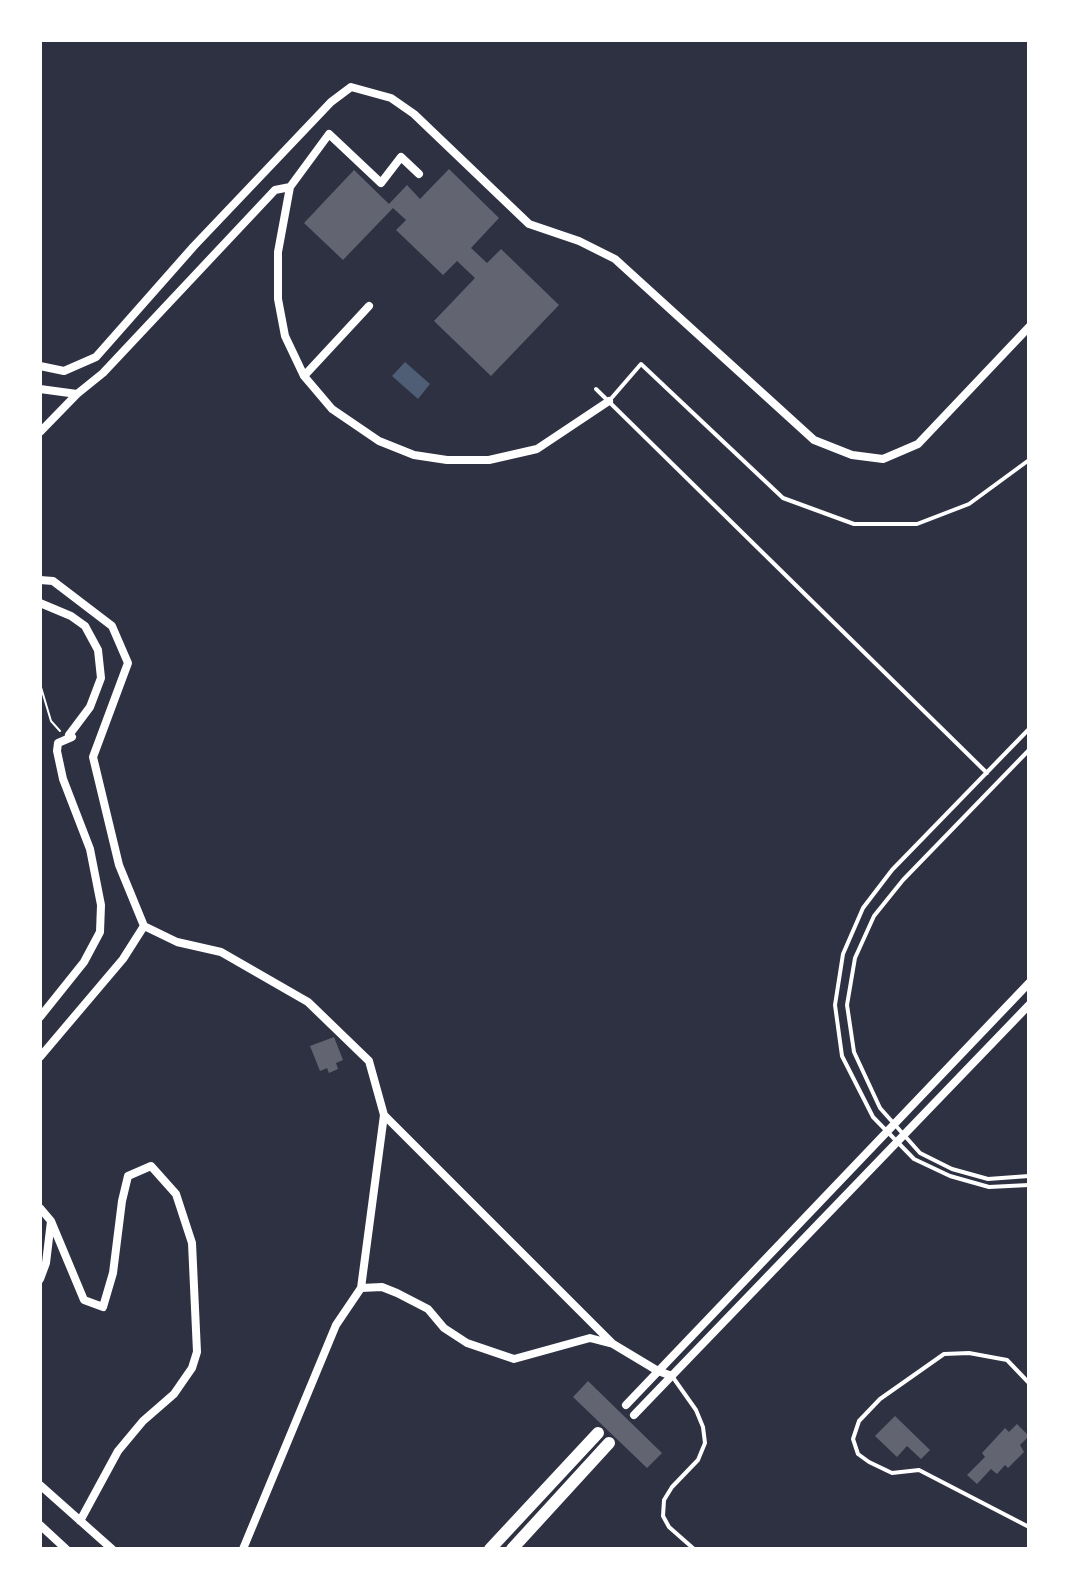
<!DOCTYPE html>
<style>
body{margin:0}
#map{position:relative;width:1069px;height:1589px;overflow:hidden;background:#2d3142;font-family:Bitter,serif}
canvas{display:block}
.frame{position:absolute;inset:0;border:42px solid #fff;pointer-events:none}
</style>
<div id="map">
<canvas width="1069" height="1589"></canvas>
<div class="frame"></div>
</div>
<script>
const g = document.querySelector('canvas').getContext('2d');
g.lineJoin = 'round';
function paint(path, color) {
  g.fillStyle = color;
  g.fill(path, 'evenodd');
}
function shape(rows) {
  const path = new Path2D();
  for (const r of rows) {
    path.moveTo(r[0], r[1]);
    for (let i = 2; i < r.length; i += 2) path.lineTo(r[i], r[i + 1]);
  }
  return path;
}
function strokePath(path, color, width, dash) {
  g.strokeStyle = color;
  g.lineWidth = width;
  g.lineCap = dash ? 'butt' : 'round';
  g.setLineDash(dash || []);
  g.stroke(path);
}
paint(shape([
 [405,362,430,384,418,399,392,376]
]), '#4f5d75');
paint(shape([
 [449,169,499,218,471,248,487,263,501,249,559,305,491,376,434,321,475,278,457,261,443,275,396,230,406,220,393,208,343,260,304,223,354,170,389,204,407,185,420,199],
 [334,1037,343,1060,336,1063,338,1069,329,1073,327,1068,320,1071,310,1046],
 [588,1381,662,1453,647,1468,573,1397],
 [895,1416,930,1450,921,1459,907,1446,897,1457,875,1436],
 [1017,1424,1029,1436,1020,1445,1024,1452,1008,1468,1005,1465,997,1474,991,1469,977,1484,967,1475,985,1457,982,1453,1005,1428,1009,1432]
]), '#626471');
strokePath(shape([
 [40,684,51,721,60,731]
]), '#fff', 2);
strokePath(shape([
 [596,389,987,773],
 [609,401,641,364,783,498,854,524,917,524,969,504,1029,460],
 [1029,729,892,870,863,908,843,954,835,1005,842,1056,873,1117,914,1159,950,1176,989,1187,1029,1185],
 [1029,750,903,880,874,916,855,958,847,1005,854,1052,880,1108,920,1153,952,1169,988,1179,1029,1176],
 [672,1376,696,1410,703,1427,705,1443,698,1460,672,1487,664,1500,663,1516,669,1527,694,1549],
 [1029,1383,1007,1360,969,1353,944,1354,880,1399,859,1421,853,1439,858,1454,869,1462,892,1473,919,1470,1029,1527]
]), '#fff', 4);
strokePath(shape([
 [419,174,401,157,381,183,329,134,290,187,278,252,278,299,285,336,304,376,332,409,379,441,414,455,447,460,489,460,537,449,609,401],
 [40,366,64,371,96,357,194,246,331,102,351,87,391,98,414,114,529,224,579,241,615,259,814,440,852,455,883,459,918,444,1029,327],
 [304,376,369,306],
 [40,389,77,394,103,373,275,190,290,187],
 [40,432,77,394],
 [40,580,53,581,112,626,128,663,93,757,119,865,144,926,123,959,40,1057],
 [40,603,71,616,85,626,98,650,101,678,90,707,69,735,72,737,58,743,57,751,63,779,90,849,101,905,100,932,84,962,40,1017],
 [144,926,177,942,221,952,308,1002,369,1061,384,1115,361,1288],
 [384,1115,612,1343],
 [40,1208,51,1221,46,1263,40,1279],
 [51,1221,84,1300,103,1307,113,1273,122,1201,128,1176,151,1166,176,1194,192,1243,197,1352,192,1368,174,1394,143,1421,118,1451,80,1521],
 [626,1405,1029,983],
 [634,1415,1029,1005],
 [40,1485,112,1549],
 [40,1525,66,1549],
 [243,1549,336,1325,361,1288,382,1287,397,1293,428,1309,444,1328,467,1343,514,1359,590,1338,613,1344,658,1371,672,1376]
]), '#fff', 8);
strokePath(shape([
 [490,1549,598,1433],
 [512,1549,609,1443]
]), '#fff', 12);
</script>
